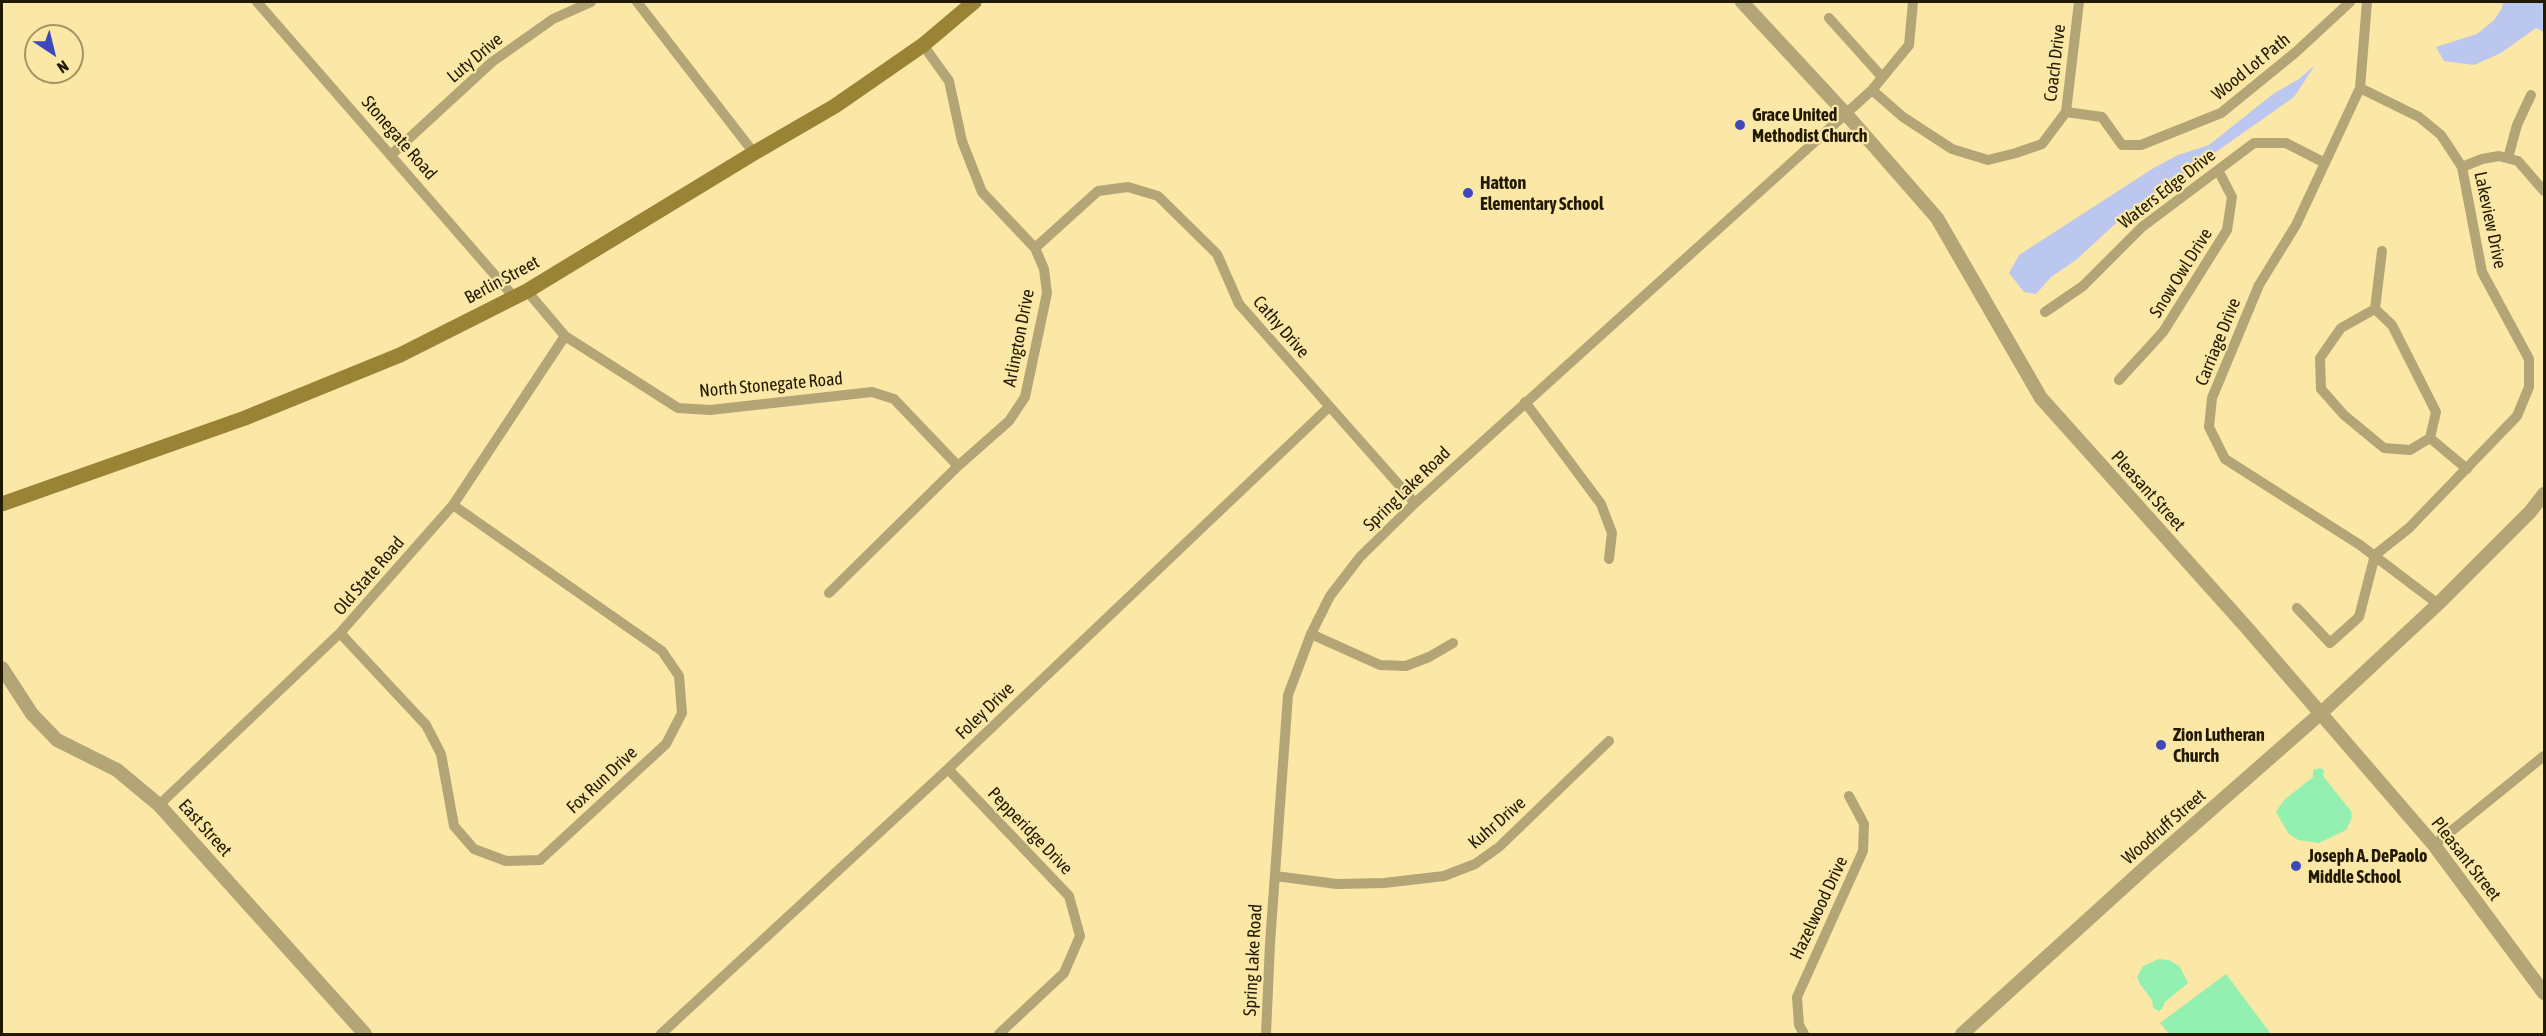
<!DOCTYPE html>
<style>
body{margin:0}
#map{position:relative;width:2546px;height:1036px;overflow:hidden;background:#fbe7a6;font-family:"Asap Condensed",sans-serif}
canvas{display:block}
.frame{position:absolute;inset:0;border:3px solid #211901;pointer-events:none}
.north{position:absolute;left:24px;top:24px;width:60px;height:60px;box-sizing:border-box;background:#fbe7a6;border:2px solid #a49564;border-radius:50%;rotate:145deg;font-size:16px;font-weight:700;line-height:24px;text-align:center;color:#211901}
.north::after{content:'';display:block;margin:auto;width:21px;height:27px;background:#3d48bc;clip-path:polygon(50% 0,100% 100%,50% 72%,0 100%)}
</style>
<div id="map">
<canvas width="2546" height="1036"></canvas>
<div class="frame"></div>
<div class="north">N</div>
</div>
<script>
const g = document.querySelector('canvas').getContext('2d');
g.lineJoin = 'round';
function paint(path, color) {
  g.fillStyle = color;
  g.fill(path, 'evenodd');
}
function shape(rows) {
  const path = new Path2D();
  for (const r of rows) {
    path.moveTo(r[0], r[1]);
    for (let i = 2; i < r.length; i += 2) path.lineTo(r[i], r[i + 1]);
  }
  return path;
}
function strokePath(path, color, width, dash) {
  g.strokeStyle = color;
  g.lineWidth = width;
  g.lineCap = dash ? 'butt' : 'round';
  g.setLineDash(dash || []);
  g.stroke(path);
}
function label(font, color, halo, rows, align = 'center') {
  g.font = font + ' "Asap Condensed",sans-serif';
  g.lineWidth = 4.5;
  g.setLineDash([]);
  g.textBaseline = 'middle';
  g.strokeStyle = halo;
  g.fillStyle = color;
  for (const [text, x, y, turn = 0] of rows) {
    g.save();
    g.translate(x, y);
    g.rotate((+turn || 0) * Math.PI / 180);
    g.textAlign = isNaN(turn) ? turn : align;
    if (halo) g.strokeText(text, 0, 0);
    g.fillText(text, 0, 0);
    g.restore();
  }
}
paint(shape([
 [2320,768,2324,770,2323,776,2351,811,2352,818,2346,830,2319,843,2298,840,2288,833,2276,812,2284,800,2313,777,2313,770],
 [2159,959,2169,960,2180,967,2188,983,2165,1002,2162,1009,2159,1011,2153,1008,2152,1000,2140,984,2137,977,2143,966],
 [2226,974,2271,1034,2169,1034,2160,1023]
]), '#94f0b0');
paint(shape([
 [2503,2,2544,2,2544,32,2536,28,2501,53,2474,65,2444,61,2436,47,2477,34,2494,20,2502,8],
 [2315,65,2294,97,2176,180,2137,204,2076,260,2051,277,2036,294,2024,292,2009,273,2019,255,2152,169,2178,155,2209,145,2273,94,2299,79]
]), '#bcc7f0');
strokePath(shape([
 [257,2,514,297],
 [637,2,754,153],
 [2367,2,2360,88,2296,225,2259,285,2212,398,2209,427,2225,459,2360,545,2438,604],
 [1829,18,1882,77],
 [1872,90,1903,117,1952,149,1988,160,2016,153,2042,144,2066,112,2079,2],
 [2066,112,2102,117,2122,145,2141,145,2221,113,2296,52,2350,2],
 [392,154,492,62,553,19,591,2],
 [2508,158,2517,125,2531,95],
 [2462,167,2482,159,2499,156,2518,161,2544,191],
 [1035,248,1098,191,1128,187,1158,196,1217,254,1239,304,1415,503],
 [527,291,565,336,678,408,710,410,872,392,894,399,958,466],
 [2375,309,2392,325,2436,412,2430,438,2410,450,2384,448,2344,415,2321,389,2320,358,2341,328,2375,309],
 [2375,309,2382,251],
 [2045,312,2083,286,2142,227,2254,143,2286,143,2325,163],
 [2119,380,2163,332,2227,230,2232,197,2218,170],
 [1525,402,1601,504,1612,533,1609,559],
 [2430,438,2467,469],
 [829,593,958,466,1009,421,1025,397,1047,293,1044,269,1035,248,982,192,962,141,949,81,923,45],
 [2297,608,2330,643,2359,617,2375,555,2409,528,2517,416,2529,387,2529,359,2482,272,2462,167,2441,135,2419,117,2360,88],
 [340,633,426,725,441,754,454,826,474,849,506,861,540,860,666,744,682,713,679,676,662,651,453,505],
 [1311,634,1380,665,1406,666,1429,657,1453,643],
 [948,769,1069,896,1080,936,1064,973,999,1034],
 [159,805,340,633,453,505,565,336],
 [2434,845,2544,756],
 [1275,876,1337,884,1384,883,1444,876,1475,864,1499,847,1609,741],
 [661,1034,948,769,1329,407],
 [1266,1034,1270,943,1288,695,1311,634,1330,596,1360,557,1415,503,1872,90,1909,45,1913,2],
 [1804,1034,1799,1025,1797,997,1863,851,1864,824,1849,796]
]), '#b3a575', 10);
strokePath(shape([
 [1742,2,1846,114,1937,218,2041,398,2247,628,2434,845,2544,993],
 [2,668,32,714,57,740,117,770,159,805,365,1034],
 [1962,1034,2148,865,2321,713,2438,604,2530,512,2544,494]
]), '#b3a575', 14);
strokePath(shape([
 [2,504,245,418,400,355,527,291,754,153,835,106,923,45,974,2]
]), '#9a8335', 15);
for (const [x, y, r, color] of [
 [1740,125,6,"#3d48bc"],
 [1468,193,6,"#3d48bc"],
 [2161,745,6,"#3d48bc"],
 [2296,866,6,"#3d48bc"]
]) {
  const dot = new Path2D();
  dot.arc(x, y, r, 0, 2 * Math.PI);
  g.fillStyle = color;
  g.fill(dot);
  strokePath(dot, '#fbe7a6', 2);
}
label('18px', '#211901', '#fbe7a6', [
 ["Luty Drive",475,58,-40],
 ["Coach Drive",2055,63,-83],
 ["Wood Lot Path",2251,67,-39],
 ["Stonegate Road",399,138,49],
 ["Waters Edge Drive",2167,189,-38],
 ["Lakeview Drive",2490,220,78],
 ["Snow Owl Drive",2181,273,-58],
 ["Berlin Street",502,280,-28],
 ["Cathy Drive",1281,327,49],
 ["Arlington Drive",1019,338,-79],
 ["Carriage Drive",2218,342,-68],
 ["North Stonegate Road",771,385,-5],
 ["Spring Lake Road",1407,489,-44],
 ["Pleasant Street",2148,491,48],
 ["Old State Road",369,576,-49],
 ["Foley Drive",985,711,-44],
 ["Fox Run Drive",602,780,-43],
 ["Kuhr Drive",1497,823,-41],
 ["Woodruff Street",2164,827,-41],
 ["East Street",205,828,48],
 ["Pepperidge Drive",1030,831,46],
 ["Pleasant Street",2466,859,52],
 ["Hazelwood Drive",1819,908,-65],
 ["Spring Lake Road",1253,960,-87]
]);
label('bold 18px', '#211901', '#fbe7a6', [
 ["Grace United",1752,115],
 ["Methodist Church",1752,136],
 ["Hatton",1480,183],
 ["Elementary School",1480,204],
 ["Zion Lutheran",2173,735],
 ["Church",2173,756],
 ["Joseph A. DePaolo",2308,856],
 ["Middle School",2308,877]
], 'left');
</script>
